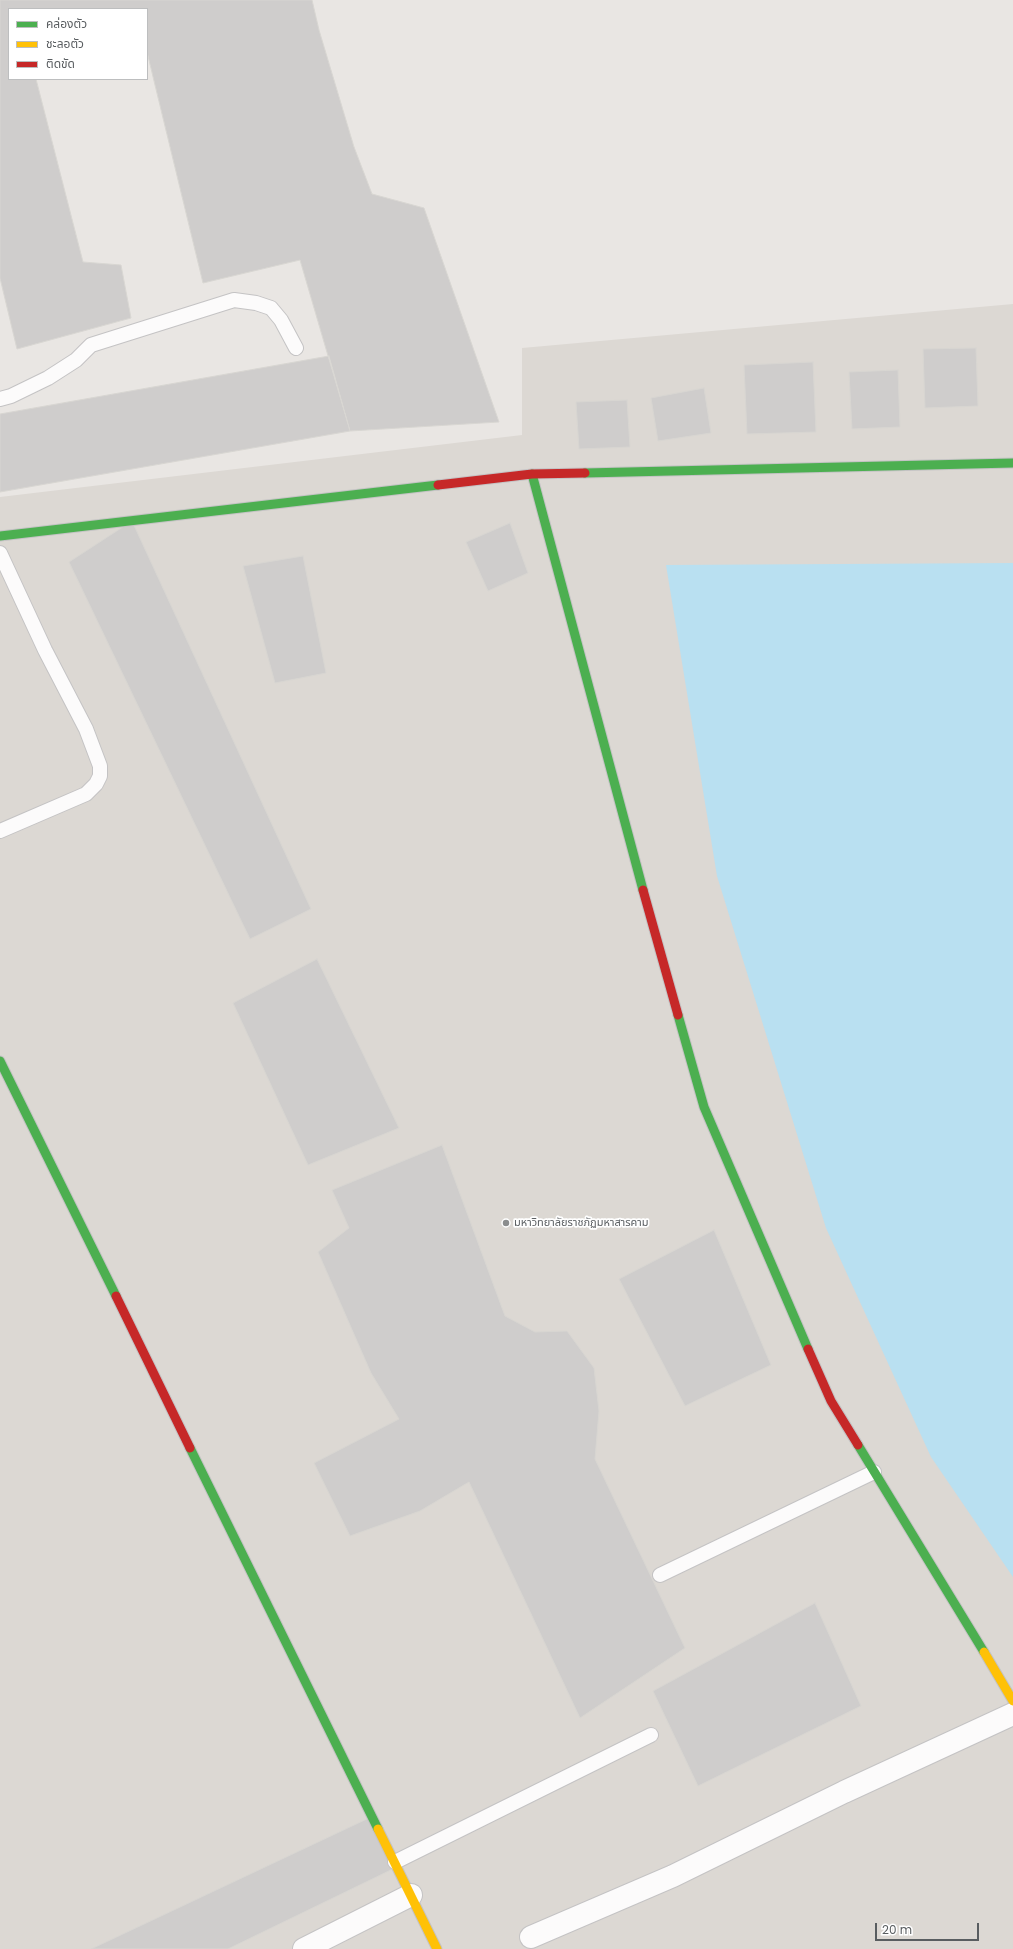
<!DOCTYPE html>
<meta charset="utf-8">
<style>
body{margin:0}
#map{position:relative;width:1013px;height:1949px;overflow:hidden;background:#e9e6e3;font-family:Poppins,"Noto Sans Thai",sans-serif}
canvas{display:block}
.legend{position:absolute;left:8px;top:8px;width:140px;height:72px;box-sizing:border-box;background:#fff;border:1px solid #bdbebf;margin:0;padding:5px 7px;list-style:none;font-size:12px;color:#595d60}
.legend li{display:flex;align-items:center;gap:8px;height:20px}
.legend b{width:20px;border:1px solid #bdbebf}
.scale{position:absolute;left:875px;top:1923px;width:104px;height:18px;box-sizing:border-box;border:2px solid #595d60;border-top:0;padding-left:5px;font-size:12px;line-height:14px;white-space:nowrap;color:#595d60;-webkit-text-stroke:3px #fff;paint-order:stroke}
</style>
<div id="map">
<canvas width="1013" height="1949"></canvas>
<ul class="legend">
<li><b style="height:5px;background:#4caf50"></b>คล่องตัว</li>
<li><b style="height:5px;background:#ffc107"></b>ชะลอตัว</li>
<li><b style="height:5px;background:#c62828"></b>ติดขัด</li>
</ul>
<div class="scale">20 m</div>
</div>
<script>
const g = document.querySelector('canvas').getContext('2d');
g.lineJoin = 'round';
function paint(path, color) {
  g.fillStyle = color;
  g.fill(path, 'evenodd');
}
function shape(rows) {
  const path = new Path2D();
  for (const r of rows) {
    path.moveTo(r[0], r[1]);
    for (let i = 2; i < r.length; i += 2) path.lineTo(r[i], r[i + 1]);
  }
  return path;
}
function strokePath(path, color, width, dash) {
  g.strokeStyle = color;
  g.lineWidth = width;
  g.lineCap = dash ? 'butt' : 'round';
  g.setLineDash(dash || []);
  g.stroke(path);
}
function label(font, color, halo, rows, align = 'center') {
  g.font = font + ' Poppins,"Noto Sans Thai",sans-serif';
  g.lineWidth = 3.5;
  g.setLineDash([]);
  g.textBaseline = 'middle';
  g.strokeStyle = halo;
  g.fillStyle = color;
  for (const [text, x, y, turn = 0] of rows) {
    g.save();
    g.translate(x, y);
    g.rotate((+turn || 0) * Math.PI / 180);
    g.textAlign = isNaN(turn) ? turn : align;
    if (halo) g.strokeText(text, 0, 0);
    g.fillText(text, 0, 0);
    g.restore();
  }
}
paint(shape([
 [1013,304,1013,1949,0,1949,0,497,522,435,522,348]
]), '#dcd8d3');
paint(shape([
 [1013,563,1013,1577,931,1457,826,1228,717,876,666,565]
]), '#b9e0f1');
const building = shape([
 [0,0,312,0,319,30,354,147,372,194,424,208,499,422,350,431,300,260,203,283,147,52,147,9,9,9,9,79,36,79,83,262,121,265,131,318,17,349,0,278,0,0],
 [976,348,978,406,925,408,923,349,976,348],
 [329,356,350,431,0,492,0,414,329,356],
 [813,362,816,432,747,434,744,365,813,362],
 [898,370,900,427,852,429,849,372,898,370],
 [704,388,711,433,658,441,651,398,704,388],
 [627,400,630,447,579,449,576,402,627,400],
 [132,521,311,909,250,939,69,562,132,521],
 [510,523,528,573,488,591,466,542,510,523],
 [303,556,326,673,275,683,243,566,303,556],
 [317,959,399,1128,308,1165,233,1003,317,959],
 [442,1145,505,1316,535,1332,567,1331,594,1368,599,1411,595,1459,685,1648,580,1718,469,1482,420,1511,350,1536,314,1463,399,1419,371,1373,318,1252,349,1228,332,1190,442,1145],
 [714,1230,771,1365,685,1406,619,1279,714,1230],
 [815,1603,861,1706,698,1786,653,1691,815,1603],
 [371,1817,395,1868,228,1949,91,1949,371,1817]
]);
paint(building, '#cfcdcc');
strokePath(building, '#d8d6d2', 1);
const lane = shape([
 [0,399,11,396,48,378,76,360,91,345,234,300,256,303,271,308,281,320,296,348],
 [0,553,45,650,86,729,100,766,100,776,96,784,86,794,0,831],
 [660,1575,874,1472],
 [395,1862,651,1735]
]);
const street = shape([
 [531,1937,673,1876,844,1792,1013,1714],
 [304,1949,411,1895]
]);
const fast = shape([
 [585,473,1013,463],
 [532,474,643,890],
 [0,536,438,485],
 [678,1015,704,1107,808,1349],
 [0,1061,116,1296],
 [858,1445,984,1652],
 [190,1448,378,1829]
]);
const slow = shape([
 [984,1652,1013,1701],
 [378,1829,437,1949]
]);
const jam = shape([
 [438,485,532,474,585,473],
 [643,890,678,1015],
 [116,1296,190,1448],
 [808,1349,831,1401,858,1445]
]);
strokePath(lane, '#c4c3c4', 16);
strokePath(street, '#c4c3c4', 24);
strokePath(fast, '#c4c3c4', 11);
strokePath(slow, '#c4c3c4', 11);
strokePath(jam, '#c4c3c4', 11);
strokePath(lane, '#fcfbfb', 14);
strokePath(street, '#fcfbfb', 22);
strokePath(fast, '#4caf50', 9);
strokePath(slow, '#ffc107', 9);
strokePath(jam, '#c62828', 9);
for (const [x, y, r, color] of [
 [506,1223,4,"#8b8d8e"]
]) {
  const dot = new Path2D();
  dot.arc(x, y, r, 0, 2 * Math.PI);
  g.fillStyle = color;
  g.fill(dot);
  strokePath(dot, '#fff', 1.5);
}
label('11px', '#595d60', '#fff', [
 ["มหาวิทยาลัยราชภัฏมหาสารคาม",514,1223]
], 'left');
</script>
